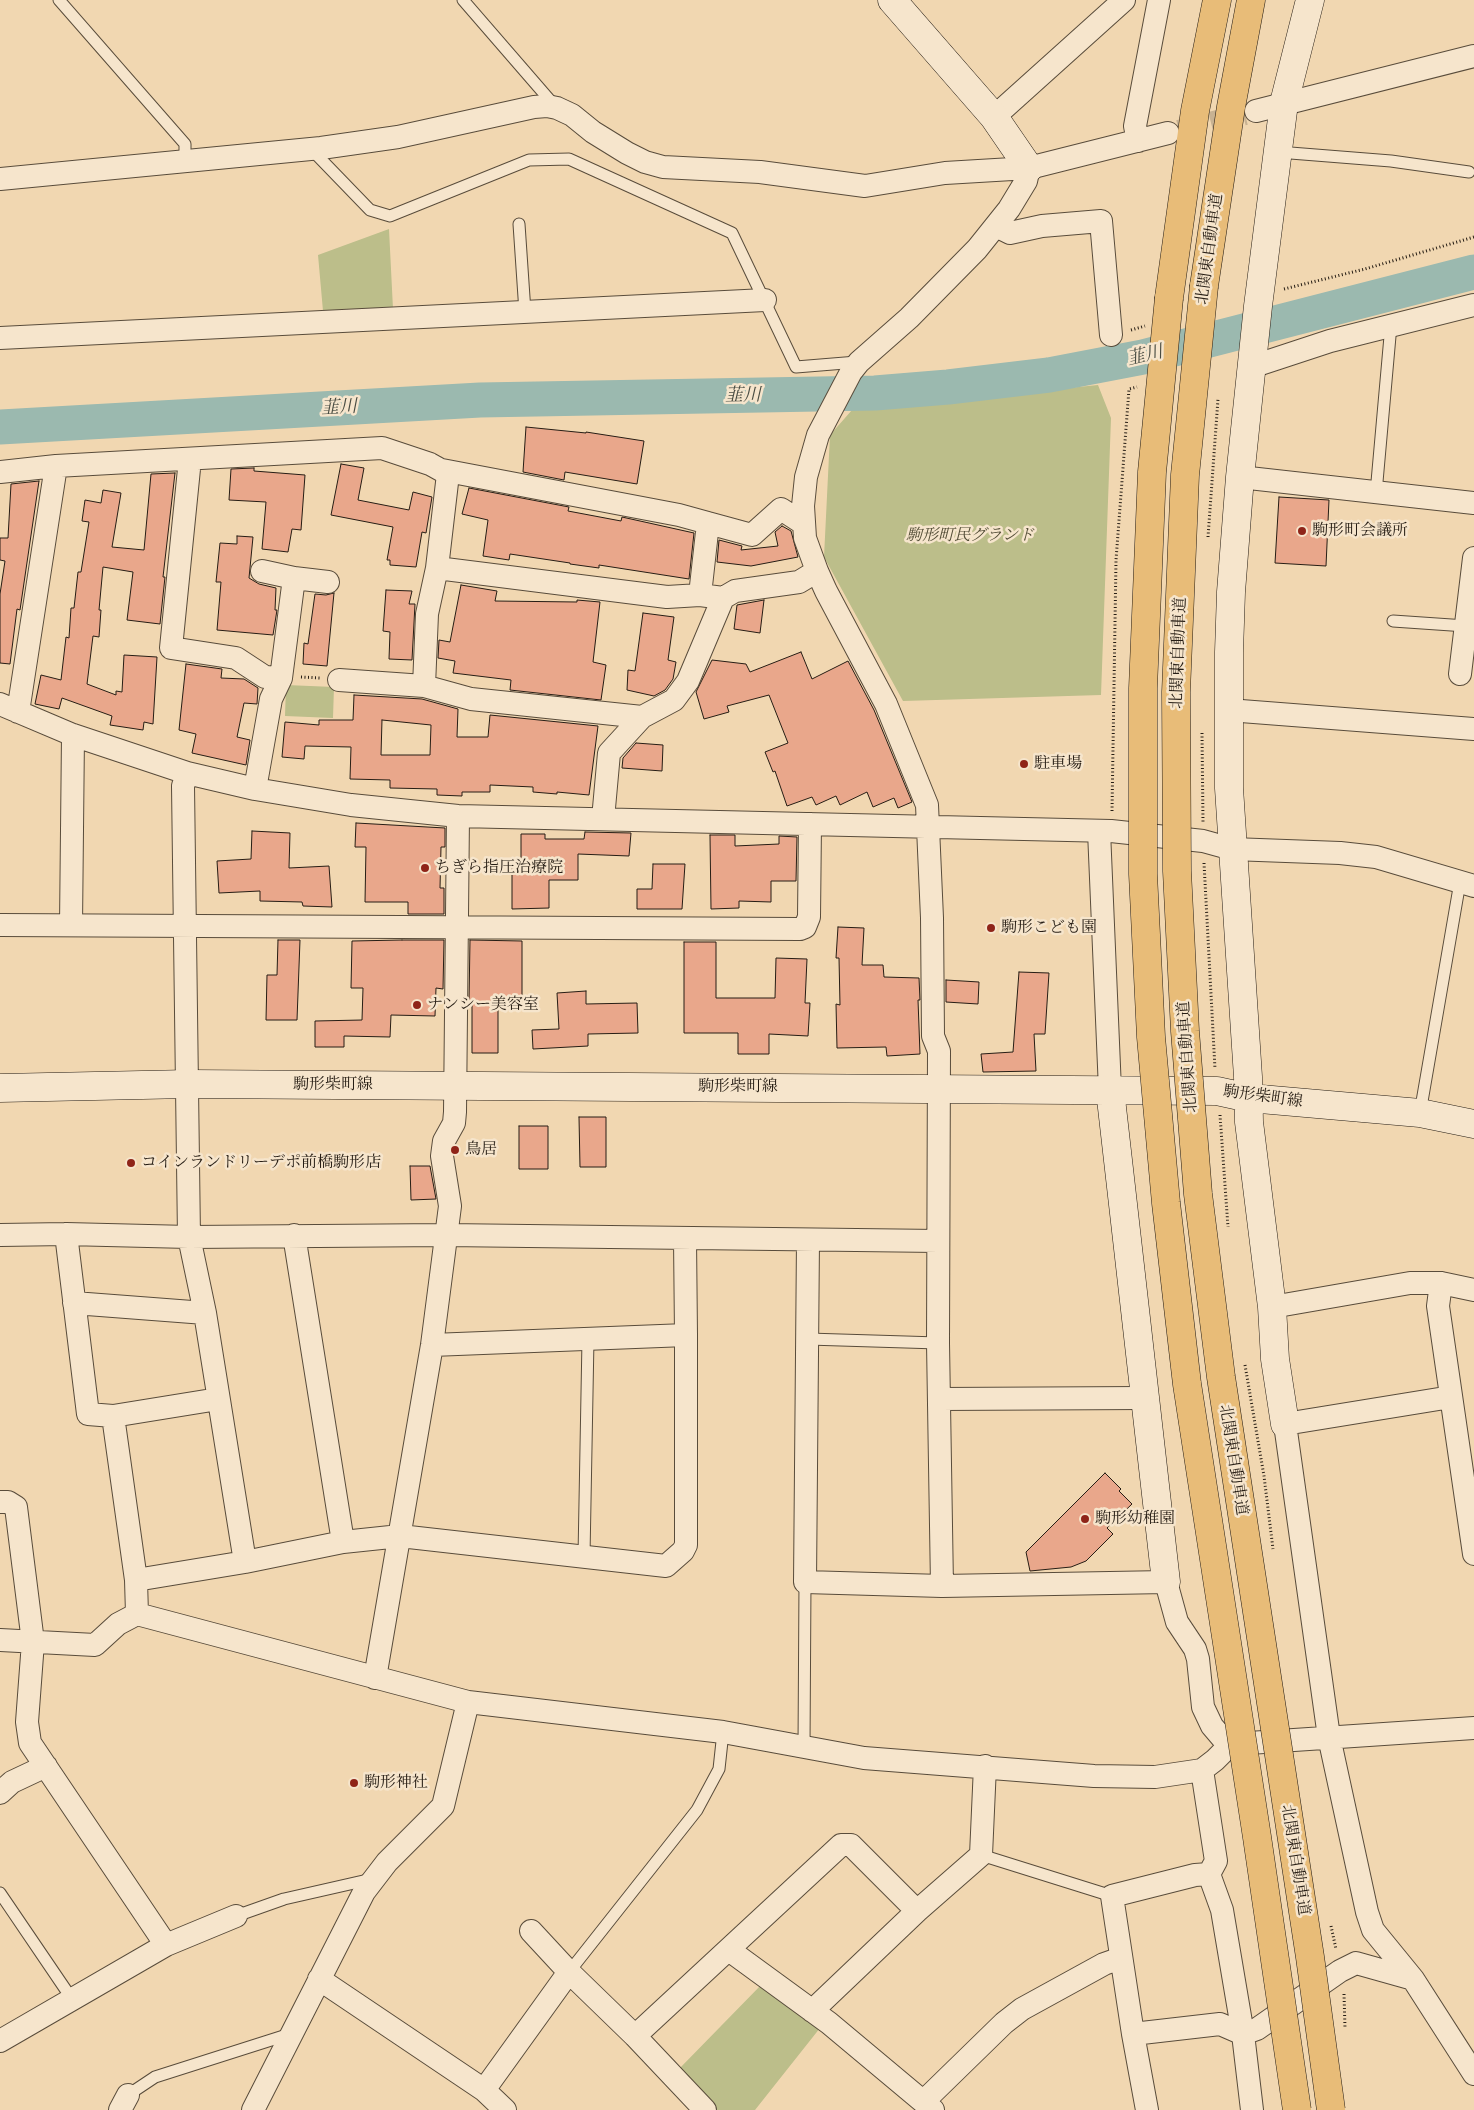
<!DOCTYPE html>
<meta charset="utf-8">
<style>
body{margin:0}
canvas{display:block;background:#f1d7b1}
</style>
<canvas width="1474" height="2110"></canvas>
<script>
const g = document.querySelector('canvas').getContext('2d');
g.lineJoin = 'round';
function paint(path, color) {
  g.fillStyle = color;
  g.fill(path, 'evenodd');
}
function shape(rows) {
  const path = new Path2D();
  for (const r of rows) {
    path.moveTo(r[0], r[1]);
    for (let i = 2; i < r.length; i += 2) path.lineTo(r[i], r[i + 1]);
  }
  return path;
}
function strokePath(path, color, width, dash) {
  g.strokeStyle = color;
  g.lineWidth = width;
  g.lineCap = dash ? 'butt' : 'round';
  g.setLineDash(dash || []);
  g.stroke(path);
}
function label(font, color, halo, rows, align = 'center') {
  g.font = font + ' "Gentium Book Plus","Noto Serif JP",serif';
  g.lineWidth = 5;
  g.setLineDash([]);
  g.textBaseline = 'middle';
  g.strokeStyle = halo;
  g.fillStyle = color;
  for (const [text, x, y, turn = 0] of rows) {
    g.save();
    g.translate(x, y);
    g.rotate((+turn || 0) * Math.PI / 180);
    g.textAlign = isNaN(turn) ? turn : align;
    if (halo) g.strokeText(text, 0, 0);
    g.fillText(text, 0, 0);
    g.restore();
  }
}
paint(shape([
 [389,229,393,309,323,311,318,255],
 [1098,385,1111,418,1101,695,903,701,824,557,830,435,852,410],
 [286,685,334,687,333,718,285,716],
 [763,1983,820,2028,755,2110,716,2110,678,2070]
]), '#bcbe8a');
strokePath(shape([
 [0,427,480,400,875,393,948,387,1049,375,1143,357,1474,272]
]), '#9bb9af', 35);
const building = shape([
 [526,427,586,433,586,432,644,441,637,484,565,472,564,480,523,472,526,427],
 [341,464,364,468,358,500,409,510,413,492,432,497,426,533,422,532,416,567,390,565,390,560,387,560,393,527,331,515,341,464],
 [254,468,254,471,305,475,301,530,292,529,288,552,262,549,266,502,229,500,231,469,254,468],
 [175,473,163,577,165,577,160,624,127,620,133,572,103,567,99,610,101,610,99,637,93,636,87,684,116,695,116,691,122,692,124,655,157,657,153,724,144,722,143,730,110,725,112,716,62,698,59,709,35,704,41,675,61,680,66,637,69,638,71,608,74,608,78,572,81,572,89,522,82,521,85,500,101,503,103,490,121,493,112,547,144,550,151,474,175,473],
 [39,481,20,610,17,609,10,664,0,663,0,594,5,561,0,560,0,538,8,538,11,484,39,481],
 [469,488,569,507,568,511,621,521,622,517,694,533,689,579,599,565,599,568,570,564,570,563,510,554,509,560,483,556,488,520,462,514,469,488],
 [1279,497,1329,500,1326,566,1275,563,1279,497],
 [782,526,791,531,798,557,751,566,717,562,719,540,742,546,741,550,778,546,775,532,782,526],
 [237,536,253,537,249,578,259,584,276,588,275,610,277,610,273,635,217,630,221,582,216,582,220,543,237,544,237,536],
 [461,585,497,591,495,601,577,602,577,600,600,602,593,662,606,665,601,700,510,690,511,680,453,673,455,661,438,658,439,640,450,642,461,585],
 [386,590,412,591,409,604,415,604,412,660,389,659,390,632,383,631,386,590],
 [334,593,327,666,303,664,304,643,308,644,315,594,326,595,334,593],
 [764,600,760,633,734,629,737,605,764,600],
 [643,613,674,617,668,660,676,662,673,679,665,690,654,696,627,690,628,670,635,671,643,613],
 [801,652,812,679,848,661,874,710,912,802,898,808,894,798,873,807,867,792,840,805,836,796,816,805,812,797,787,806,775,771,773,772,765,752,788,743,769,695,727,706,729,712,704,719,696,692,712,660,746,664,750,672,801,652],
 [186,664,222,669,221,678,244,679,258,688,257,704,244,703,237,737,250,740,246,765,192,753,196,734,179,730,186,664],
 [354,695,422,699,458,709,457,737,488,737,490,715,598,726,589,795,557,792,557,794,533,792,533,787,490,785,490,792,462,792,462,796,437,795,437,789,390,788,390,780,350,779,351,747,305,746,304,759,282,757,285,722,319,725,319,720,353,720,354,695],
 [382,720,431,725,430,755,381,755,382,720],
 [636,743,663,745,662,771,622,768,623,758,636,743],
 [356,823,445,828,445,847,441,847,440,888,444,888,444,914,408,914,408,902,365,902,366,847,355,847,356,823],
 [252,831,290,833,289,868,329,866,332,907,303,906,302,902,260,901,260,891,219,893,217,861,251,859,252,831],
 [585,832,631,833,629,856,578,854,578,880,549,880,549,908,512,909,512,863,521,863,521,834,545,834,545,839,584,839,585,832],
 [710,835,735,835,735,846,779,844,779,836,797,837,796,881,771,881,771,902,739,901,739,908,711,909,710,835],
 [653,864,685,864,682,909,637,909,637,889,652,889,653,864],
 [838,927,864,928,862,965,883,965,884,977,919,978,920,1000,918,1000,920,1054,887,1056,886,1047,837,1048,836,1004,840,1005,839,958,836,958,838,927],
 [278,940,300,940,297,1020,266,1020,267,975,277,975,278,940],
 [402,940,444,940,443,989,436,988,435,1016,391,1015,390,1037,344,1036,344,1047,315,1047,315,1021,362,1020,363,988,351,988,352,941,402,940],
 [470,940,522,941,522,1002,498,1002,498,1053,472,1053,472,1001,469,1001,470,940],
 [684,942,716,942,716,998,775,998,776,958,807,959,805,1003,810,1003,808,1036,769,1034,769,1054,738,1054,738,1033,684,1033,684,942],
 [1019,972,1049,973,1045,1034,1034,1034,1036,1071,983,1072,981,1054,1013,1052,1019,972],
 [946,980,979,982,978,1004,946,1002,946,980],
 [586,991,586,1004,637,1003,638,1033,588,1034,588,1046,533,1049,532,1030,559,1029,557,993,586,991],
 [579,1117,606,1117,606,1167,580,1167,579,1117],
 [519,1126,548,1126,548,1169,519,1169,519,1126],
 [410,1166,430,1166,436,1199,411,1200,410,1166],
 [1105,1473,1121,1489,1119,1491,1132,1504,1107,1528,1113,1534,1086,1561,1071,1567,1030,1571,1026,1552,1105,1473]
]);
paint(building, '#e9a78b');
strokePath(building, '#261d14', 1);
strokePath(shape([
 [1179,131,1245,114]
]), '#c8b292', 22, [22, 11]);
const lane = shape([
 [59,0,185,144,185,160],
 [463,0,554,105],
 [311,149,370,210,390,216,529,160,569,159,732,233,796,367,857,362],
 [1278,152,1391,161,1469,172],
 [519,224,525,312],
 [1376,493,1391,325],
 [1393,621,1466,626],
 [1420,1113,1460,882],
 [808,1339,938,1343],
 [584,1556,588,1339],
 [804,1747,805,1582],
 [981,1855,1112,1896],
 [0,1893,72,1999],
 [236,1916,284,1899,372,1879],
 [569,1972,697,1810,719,1769,723,1732],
 [128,2095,155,2077,290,2034]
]);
const street = shape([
 [1256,111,1474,56],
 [994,117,1124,0],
 [1138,141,1135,126,1159,0],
 [0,179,321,148,398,137,534,107,547,106,557,108,572,115,593,132,627,153,645,162,663,167,760,172,865,186,945,173,1029,168,1168,133],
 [996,226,1010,233,1042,226,1101,221,1111,335],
 [0,338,765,300],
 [1251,367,1330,341,1474,305],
 [190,459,171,648,236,658,265,677,281,678],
 [442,470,679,515,708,523,700,595],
 [0,472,56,466,382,448,430,464,448,474,437,568,427,614,424,686],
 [1240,477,1474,503],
 [708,523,752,535,781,509,804,524],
 [437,568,667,597,700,595,723,598],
 [262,571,294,578,328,582],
 [1460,674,1474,558],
 [339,680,424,686,471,699,642,717,609,753,603,819],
 [0,704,73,735,187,773,255,789,351,805,458,816,1111,831,1203,841,1232,849,1340,853,1376,857,1474,886],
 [1228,710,1474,729],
 [18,712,56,466],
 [642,717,674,700,688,681,723,598,735,591,799,582,817,571],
 [187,773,183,786,189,1237,205,1313,245,1562],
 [255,789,271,699,281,678,294,578],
 [1099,831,1110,1090],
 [0,925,800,929,805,927,809,917,810,824],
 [71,925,73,735],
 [0,1235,66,1234],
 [294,1235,343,1542],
 [808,1240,805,1582,942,1586,1166,1582,1177,1622,1195,1649,1198,1659,1203,1707,1212,1726,1229,1746],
 [1441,1283,1438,1306,1474,1554],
 [74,1303,205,1313],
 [1272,1307,1410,1283,1441,1283,1474,1290],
 [432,1345,686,1335],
 [1451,1397,1285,1424,1329,1737,1367,1912,1373,1930,1413,1979,1474,2074],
 [218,1399,113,1416,88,1414,66,1234,189,1237,446,1235,938,1241],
 [939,1399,1143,1398],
 [113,1416,136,1580,137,1614],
 [0,1502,8,1502,16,1507,33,1642,27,1722,30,1743,166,1945],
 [136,1580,245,1562,343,1542,400,1536,666,1566,683,1551,686,1545,686,1335,685,1239],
 [942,1586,938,1343,939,1051,933,1036,932,918,927,805,886,704,826,591,817,571,805,538,803,506,806,477,818,435,851,372,859,362,909,318,977,249,1009,209,1026,181,1029,168],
 [0,1640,95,1645,118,1624,137,1614,468,1702,723,1732,864,1758,1094,1776,1155,1777,1202,1770,1215,1760,1229,1746,1234,1744,1474,1728],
 [375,1678,432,1345,450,1206,442,1156,444,1141,454,1123,455,1112,458,816],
 [1202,1770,1216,1861,1209,1874,1195,1875,1112,1896,1133,2034,1220,2024,1243,2034,1257,2029,1340,1971,1356,1963,1413,1979],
 [0,1793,12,1782,46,1766],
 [1209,1874,1222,1910,1243,2034,1252,2110],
 [531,1931,569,1972,635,2036,705,2110],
 [729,1950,829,2023,933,2110],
 [319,1979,484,2090,505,2110],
 [812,2011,917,1911,981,1855,985,1766],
 [1133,2034,1147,2110],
 [635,2036,841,1845,851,1845,917,1911],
 [0,2041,166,1945,236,1916],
 [484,2090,569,1972],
 [924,2101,1004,2023,1022,2009,1104,1964,1121,1958],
 [120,2110,128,2095],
 [253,2110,364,1892,387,1862,443,1806,468,1702]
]);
const secondary = shape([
 [892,0,994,117,1029,168],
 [0,1088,189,1084,1217,1091,1249,1098,1420,1113,1474,1124],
 [1110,1090,1166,1582],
 [1285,1424,1275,1359,1272,1307,1249,1122,1248,1077,1229,788,1229,652,1231,592,1240,477,1258,306,1284,103,1310,0]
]);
const highway = shape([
 [1204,286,1231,107,1251,0],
 [1169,298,1195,111,1217,0]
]);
strokePath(lane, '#594c3b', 13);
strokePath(street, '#594c3b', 24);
strokePath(secondary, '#261d14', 29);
strokePath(highway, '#261d14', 29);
strokePath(shape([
 [1284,289,1365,269,1474,237],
 [1131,330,1145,326],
 [1208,537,1218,399],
 [301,677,320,678],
 [1202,733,1203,822],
 [1112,811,1116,560,1129,389,1137,387],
 [1204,863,1215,1069],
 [1220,1115,1228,1227],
 [1245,1365,1264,1476,1273,1549],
 [1331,1926,1336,1949],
 [1344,1994,1345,2028]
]), '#261d14', 3, [1, 2.5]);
strokePath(lane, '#f6e5cc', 11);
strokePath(street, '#f6e5cc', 22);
strokePath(secondary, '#f6e5cc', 28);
strokePath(highway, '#e8bc78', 28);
const highwayBridge = shape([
 [1204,286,1185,475,1176,692,1177,871,1185,1031,1198,1194,1221,1377,1310,1957,1331,2110],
 [1169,298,1152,472,1143,688,1143,874,1151,1037,1166,1203,1187,1384,1257,1837,1297,2110]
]);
strokePath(highwayBridge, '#261d14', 29, []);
strokePath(highwayBridge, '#e8bc78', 28);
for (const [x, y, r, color] of [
 [1302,531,5,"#8f2418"],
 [1024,764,5,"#8f2418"],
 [425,868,5,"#8f2418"],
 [991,928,5,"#8f2418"],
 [417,1005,5,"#8f2418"],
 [455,1150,5,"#8f2418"],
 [131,1163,5,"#8f2418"],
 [1085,1519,5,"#8f2418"],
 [354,1783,5,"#8f2418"]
]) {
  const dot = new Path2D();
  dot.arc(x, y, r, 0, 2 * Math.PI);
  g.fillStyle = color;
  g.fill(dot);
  strokePath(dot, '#f6e5cc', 2);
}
label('16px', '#261d14', '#f6e5cc', [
 ["北関東自動車道",1210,249,-82],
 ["北関東自動車道",1179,653,-88],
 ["北関東自動車道",1188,1057,-94],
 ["駒形柴町線",333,1085],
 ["駒形柴町線",738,1087],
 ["駒形柴町線",1263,1097,8],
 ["北関東自動車道",1233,1460,81],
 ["北関東自動車道",1295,1860,81]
]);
label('16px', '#261d14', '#f6e5cc', [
 ["駒形町会議所",1312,531],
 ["駐車場",1034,764],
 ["ちぎら指圧治療院",435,868],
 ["駒形こども園",1001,928],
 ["ナンシー美容室",427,1005],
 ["鳥居",465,1150],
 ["コインランドリーデポ前橋駒形店",141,1163],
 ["駒形幼稚園",1095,1519],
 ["駒形神社",364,1783]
], 'left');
label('italic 16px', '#534d37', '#f6e5cc', [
 ["駒形町民グランド",970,536]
]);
label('italic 18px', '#494c42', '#f6e5cc', [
 ["韮川",1145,356,-13],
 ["韮川",743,396,-1],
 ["韮川",339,408,-3]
]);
</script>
